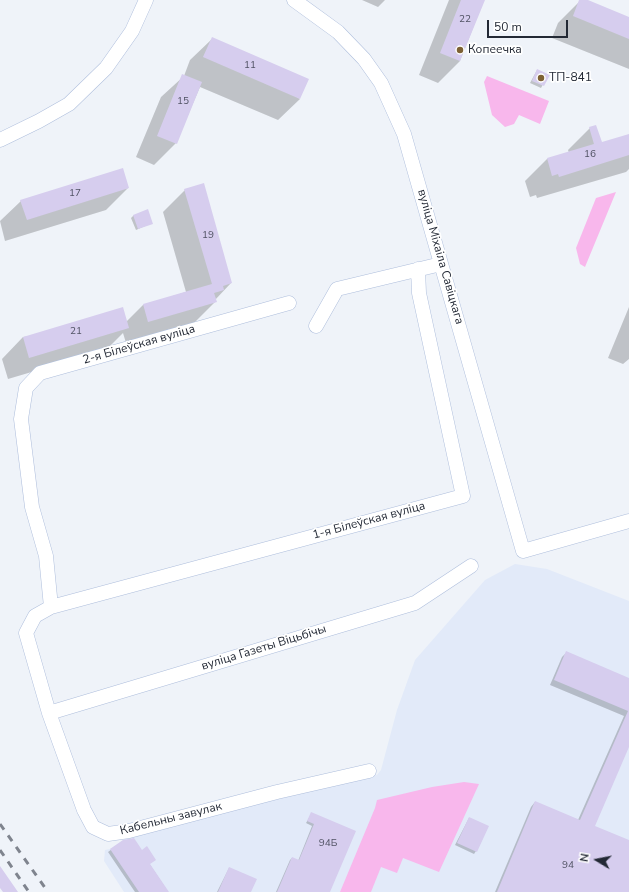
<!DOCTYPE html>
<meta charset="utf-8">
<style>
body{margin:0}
#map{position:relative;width:629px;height:892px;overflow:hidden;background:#eff3f9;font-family:"Nunito Sans",sans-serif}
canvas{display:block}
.north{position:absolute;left:577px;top:840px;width:40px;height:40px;-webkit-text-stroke:3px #fff;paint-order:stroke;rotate:280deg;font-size:11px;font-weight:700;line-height:16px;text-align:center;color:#232935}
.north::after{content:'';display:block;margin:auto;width:14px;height:18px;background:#232935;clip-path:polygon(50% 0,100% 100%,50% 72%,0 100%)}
.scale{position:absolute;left:487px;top:20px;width:81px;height:18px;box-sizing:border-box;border:2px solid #232935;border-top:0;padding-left:5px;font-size:12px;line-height:14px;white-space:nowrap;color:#232935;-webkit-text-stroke:3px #fff;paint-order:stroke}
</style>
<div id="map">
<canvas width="629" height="892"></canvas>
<div class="north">N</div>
<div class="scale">50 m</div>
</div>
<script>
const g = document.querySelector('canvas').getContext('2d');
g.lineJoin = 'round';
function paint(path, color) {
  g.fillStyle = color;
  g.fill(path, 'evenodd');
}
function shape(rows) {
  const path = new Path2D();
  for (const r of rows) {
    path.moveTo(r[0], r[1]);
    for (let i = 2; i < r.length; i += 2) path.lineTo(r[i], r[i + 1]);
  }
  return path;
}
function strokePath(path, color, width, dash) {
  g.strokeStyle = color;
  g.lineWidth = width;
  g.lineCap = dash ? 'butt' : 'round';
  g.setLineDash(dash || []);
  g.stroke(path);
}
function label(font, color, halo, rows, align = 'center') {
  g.font = font + ' "Nunito Sans",sans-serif';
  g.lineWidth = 3.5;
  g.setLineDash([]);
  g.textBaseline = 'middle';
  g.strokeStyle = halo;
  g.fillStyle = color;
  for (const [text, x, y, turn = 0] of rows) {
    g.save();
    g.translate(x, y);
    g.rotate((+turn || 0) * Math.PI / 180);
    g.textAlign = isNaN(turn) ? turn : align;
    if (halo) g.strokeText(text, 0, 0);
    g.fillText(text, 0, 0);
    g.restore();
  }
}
paint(shape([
 [515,564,547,569,629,601,629,892,124,892,104,861,105,850,110,849,131,835,377,775,381,770,397,710,415,660,485,580]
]), '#e2eaf9');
paint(shape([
 [487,76,549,101,540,124,519,115,514,124,505,127,492,115,484,82],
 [616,192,585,267,580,264,576,248,596,198],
 [464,782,479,784,439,872,403,858,397,873,381,867,371,892,340,892,375,808,377,800,432,787]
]), '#f8b7ec');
paint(shape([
 [362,0,385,0,378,7],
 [449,0,484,0,460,61,438,83,419,75],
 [580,1,629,18,629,69,552,38,558,23],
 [212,39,300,99,278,120,200,87,176,143,154,165,136,157,161,97,184,76,190,60],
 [537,70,548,75,541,88,530,83],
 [590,128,601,144,629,135,629,169,626,172,537,198,536,195,530,197,525,181,547,159,569,153,568,150],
 [128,188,106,210,5,241,0,221,21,201],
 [185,190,231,283,215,300,215,302,194,323,126,343,123,333,106,350,8,379,2,359,23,337,126,322,143,305,186,292,163,212],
 [134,215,152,223,136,230,131,218],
 [629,307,629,359,623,364,608,358],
 [566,653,629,679,629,745,593,826,629,841,629,892,495,892,531,807,535,802,578,820,624,716,550,685,562,657],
 [312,813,329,892,276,892,290,860,292,858,298,861,312,826,306,823],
 [469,818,476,851,474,854,455,845],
 [123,841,141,851,168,892,135,892,108,852],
 [229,868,250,892,217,892]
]), '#0003');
paint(shape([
 [461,0,485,0,460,61,440,53],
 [579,0,588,0,629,17,629,39,573,16],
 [212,37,309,79,300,99,203,57],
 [537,69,550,75,544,86,532,81],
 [182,74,202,82,177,144,157,136],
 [596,125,602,142,629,134,629,155,559,177,558,174,552,176,547,158,594,144,589,127],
 [123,168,129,188,27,220,20,200],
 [204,183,232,283,223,286,224,290,214,293,217,302,148,322,143,304,212,284,184,189],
 [148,209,153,224,138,229,133,215],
 [123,307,129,328,29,358,23,337],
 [566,651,629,678,629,747,595,826,629,840,629,892,497,892,535,801,580,820,628,711,554,680],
 [311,812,356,831,330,892,277,892,292,857,299,860,314,824,307,821],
 [469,817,489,826,477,852,457,843],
 [134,838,142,850,147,846,156,860,150,864,169,892,139,892,110,849,123,840],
 [0,866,18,892,3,892,0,888],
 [229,867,257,879,251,892,218,892]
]), '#d6cdee');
const minor = shape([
 [294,0,338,32,364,59,381,83,404,134,523,551,629,521],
 [0,140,39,121,69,104,106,68,132,31,146,0],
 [316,326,337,289,441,264],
 [51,607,46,556,32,507,21,419,26,388,40,373,289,303],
 [49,713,415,603,471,566],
 [369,771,277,792,129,831,108,834,93,827,84,810,49,713,26,633,35,616,51,607,463,496,419,293,418,269]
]);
strokePath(minor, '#aebedc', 15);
strokePath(minor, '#fff', 14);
strokePath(shape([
 [0,824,48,892],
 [0,850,29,892]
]), '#7f848e', 3, [7, 7]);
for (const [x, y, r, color] of [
 [460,50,4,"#7d6134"],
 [541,78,4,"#7d6134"]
]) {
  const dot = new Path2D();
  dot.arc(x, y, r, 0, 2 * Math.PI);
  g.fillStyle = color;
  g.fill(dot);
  strokePath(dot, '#fff', 1.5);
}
label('10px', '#505263', null, [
 ["22",465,20],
 ["11",250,66],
 ["15",183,102],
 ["16",590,155],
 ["17",75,194],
 ["19",208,236],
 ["21",76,332],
 ["94Б",328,844],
 ["94",568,866]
]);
label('12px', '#232935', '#fff', [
 ["Копеечка",468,50],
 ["ТП-841",549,78]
], 'left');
label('12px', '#232935', '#fff', [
 ["вуліца Міхаіла Савіцкага",440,257,74],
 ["2-я Білеўская вуліца",139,345,-16],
 ["1-я Білеўская вуліца",369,521,-15],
 ["вуліца Газеты Віцьбічы",264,648,-17],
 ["Кабельны завулак",171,819,-14]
]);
</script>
